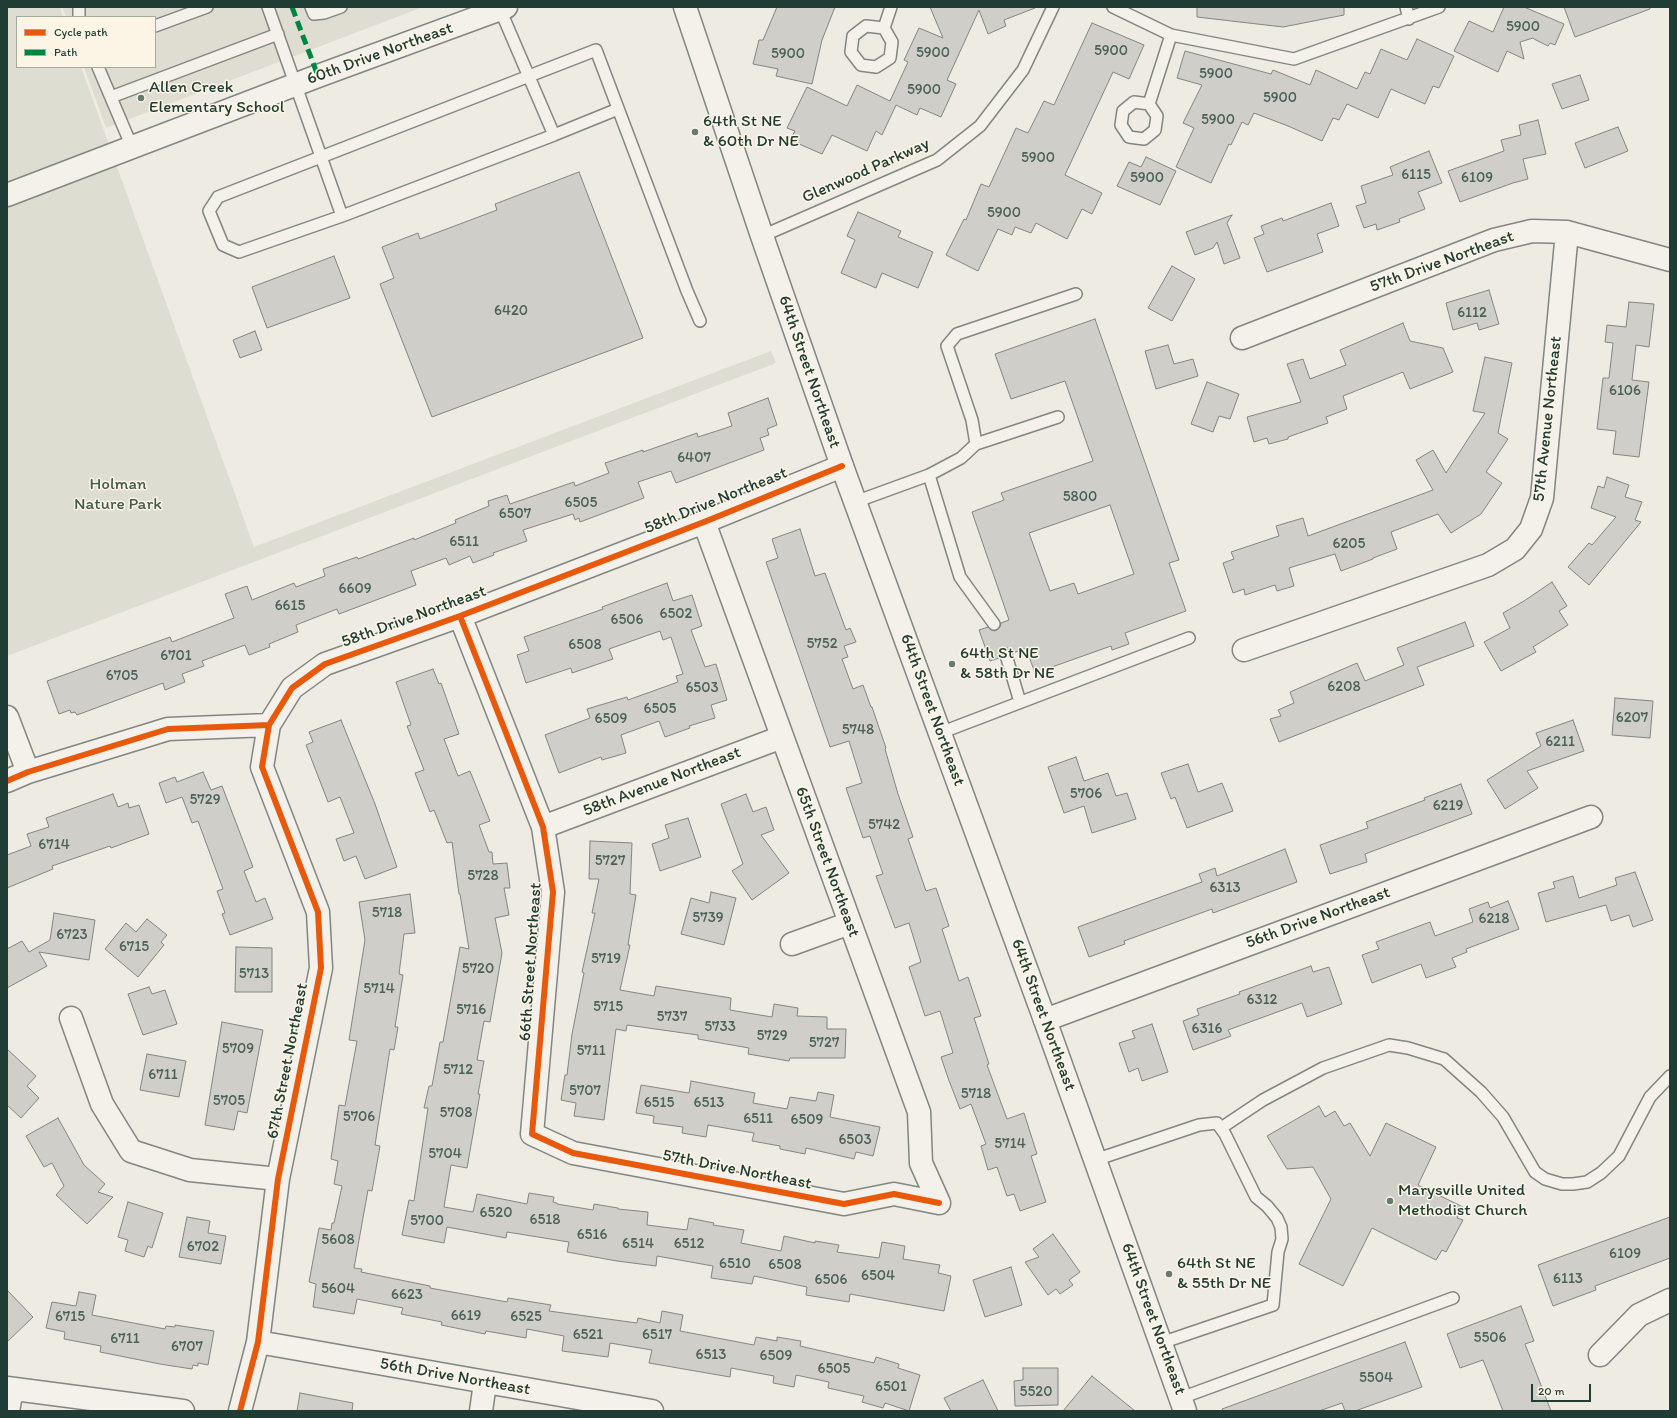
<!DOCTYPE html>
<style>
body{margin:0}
#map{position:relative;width:1677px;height:1418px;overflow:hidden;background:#eeebe3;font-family:Itim,sans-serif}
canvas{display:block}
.frame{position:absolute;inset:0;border:8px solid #1f3d34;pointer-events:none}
.legend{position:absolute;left:16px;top:16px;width:140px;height:52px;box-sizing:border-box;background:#fcf5e5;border:1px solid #a4ab9e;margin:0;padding:5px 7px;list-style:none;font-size:12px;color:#1f3d34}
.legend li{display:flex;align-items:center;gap:8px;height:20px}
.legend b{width:20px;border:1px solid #a4ab9e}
.scale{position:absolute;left:1531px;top:1384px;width:60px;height:18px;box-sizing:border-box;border:2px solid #1f3d34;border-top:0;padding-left:5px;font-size:12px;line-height:14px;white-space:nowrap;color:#1f3d34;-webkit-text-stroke:3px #fcf5e5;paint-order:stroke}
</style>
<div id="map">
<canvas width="1677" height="1418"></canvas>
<div class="frame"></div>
<ul class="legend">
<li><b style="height:5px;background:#e8590c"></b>Cycle path</li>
<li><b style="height:5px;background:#00873e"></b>Path</li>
</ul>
<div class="scale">20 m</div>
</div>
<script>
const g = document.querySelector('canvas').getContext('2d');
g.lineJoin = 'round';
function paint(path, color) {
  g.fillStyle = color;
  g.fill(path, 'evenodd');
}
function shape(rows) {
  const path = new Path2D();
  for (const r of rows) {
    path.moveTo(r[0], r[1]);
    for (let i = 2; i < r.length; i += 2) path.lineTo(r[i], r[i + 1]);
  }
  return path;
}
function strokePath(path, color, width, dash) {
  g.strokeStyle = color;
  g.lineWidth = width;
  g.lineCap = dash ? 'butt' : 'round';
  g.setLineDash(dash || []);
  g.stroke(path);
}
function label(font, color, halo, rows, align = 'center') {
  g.font = font + ' Itim,sans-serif';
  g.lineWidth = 3;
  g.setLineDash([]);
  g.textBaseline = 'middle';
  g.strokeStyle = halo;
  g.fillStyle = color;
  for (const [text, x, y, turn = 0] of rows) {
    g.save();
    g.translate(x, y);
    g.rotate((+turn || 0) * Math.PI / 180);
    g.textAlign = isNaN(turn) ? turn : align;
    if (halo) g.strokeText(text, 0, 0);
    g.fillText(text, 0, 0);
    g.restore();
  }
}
paint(shape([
 [62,7,423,7,106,128,84,67,155,67,155,17,66,17]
]), '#dfddd2');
paint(shape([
 [7,7,60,7,63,17,17,17,17,67,81,67,254,547,771,351,776,363,7,656]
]), '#deddd1');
const building = shape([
 [777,7,835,7,822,40,812,84,776,76,778,69,753,64,759,40,763,40,777,7],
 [930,7,1035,7,1035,8,1004,20,1006,26,988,34,979,10,947,80,956,84,941,117,920,108,917,115,896,105,882,135,876,131,867,151,832,135,822,154,790,140,795,131,787,128,807,87,847,106,857,85,890,101,908,62,904,60,919,28,943,38,930,7],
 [1197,7,1344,7,1344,15,1283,27,1197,17,1197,7],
 [1504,7,1524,7,1564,24,1555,45,1550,43,1548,46,1534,39,1533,38,1520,42,1524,59,1507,51,1498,72,1454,51,1469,21,1493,32,1504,7],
 [1564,7,1650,7,1650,9,1575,37,1564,7],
 [1092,23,1144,45,1129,79,1113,72,1065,175,1102,193,1092,214,1082,209,1067,239,1036,223,1031,233,1015,227,1012,235,998,229,978,271,946,255,964,219,966,220,981,184,989,187,1016,128,1028,133,1044,101,1054,105,1092,23],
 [1417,39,1454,56,1439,88,1433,86,1425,104,1391,89,1378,118,1347,104,1339,120,1333,118,1322,141,1288,126,1254,113,1248,125,1242,122,1231,145,1229,144,1211,183,1176,167,1194,128,1183,123,1202,85,1177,78,1185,51,1271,74,1273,70,1310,85,1316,70,1357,89,1365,72,1370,74,1381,49,1407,60,1417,39],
 [1580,75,1589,100,1562,109,1552,84,1580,75],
 [1538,120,1546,154,1523,159,1528,179,1513,183,1460,202,1448,171,1504,151,1501,140,1521,135,1519,125,1538,120],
 [1618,127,1628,151,1585,168,1575,143,1618,127],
 [1429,151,1442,183,1418,192,1425,209,1399,219,1400,222,1377,230,1376,224,1364,228,1356,206,1366,203,1361,186,1393,175,1390,167,1429,151],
 [1146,157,1176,171,1160,205,1117,186,1129,162,1141,167,1146,157],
 [579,172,643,338,432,417,380,284,394,278,382,247,418,233,420,239,497,210,495,204,579,172],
 [1331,203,1339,226,1317,234,1323,252,1267,272,1254,238,1264,234,1261,226,1282,218,1283,221,1331,203],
 [858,212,901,231,898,237,933,252,918,288,882,273,876,288,841,273,855,240,847,236,858,212],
 [1232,215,1227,223,1240,258,1224,264,1217,242,1213,248,1195,255,1186,232,1232,215],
 [334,256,350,298,267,328,252,287,334,256],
 [1172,266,1195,279,1172,321,1148,308,1172,266],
 [1489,290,1499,324,1479,330,1477,323,1453,330,1446,303,1489,290],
 [1629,302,1654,304,1649,347,1636,345,1632,380,1649,382,1639,457,1613,454,1616,431,1597,429,1603,378,1609,378,1613,343,1605,342,1607,325,1626,327,1629,302],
 [1095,319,1179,560,1169,563,1186,611,1125,633,1129,644,1112,650,1111,646,1035,673,1026,648,1013,653,1008,648,1004,648,999,653,999,658,990,661,979,630,988,627,991,630,995,631,1000,627,1001,623,1009,620,972,512,1004,500,1001,493,1093,461,1065,381,1011,399,995,354,1095,319],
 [1110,505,1134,574,1078,594,1074,583,1050,591,1029,533,1110,505],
 [1403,323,1410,341,1443,348,1453,372,1410,389,1403,372,1343,396,1347,409,1326,417,1328,423,1288,437,1288,439,1269,444,1267,438,1254,442,1247,417,1301,402,1287,364,1303,359,1310,379,1346,365,1340,350,1403,323],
 [255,331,262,350,240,358,233,340,255,331],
 [1168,345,1174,364,1193,359,1198,376,1156,389,1145,351,1168,345],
 [1485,357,1512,363,1498,433,1508,439,1486,472,1502,483,1481,514,1451,533,1438,514,1391,532,1397,549,1373,558,1373,559,1341,571,1335,554,1289,568,1294,586,1277,591,1275,585,1245,595,1244,589,1233,593,1223,563,1234,559,1231,552,1279,536,1276,526,1303,518,1308,536,1433,490,1416,460,1433,450,1446,473,1485,413,1473,411,1485,357],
 [1207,382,1239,394,1230,419,1219,416,1213,432,1191,424,1207,382],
 [768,398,777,425,767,429,769,435,760,438,764,450,676,483,671,471,638,482,644,498,580,522,579,518,575,520,573,514,523,530,527,541,493,553,494,555,473,563,470,556,449,565,446,558,411,571,416,585,339,614,337,609,296,625,298,632,269,644,270,647,249,655,245,645,202,661,204,666,182,674,185,682,165,690,163,683,77,715,75,712,71,713,70,710,59,714,47,681,170,637,172,642,234,618,225,594,247,586,252,600,294,583,296,587,325,576,323,569,357,557,358,559,414,538,414,540,456,523,455,520,489,506,488,501,507,495,510,504,574,482,575,486,609,473,605,463,643,450,643,452,697,433,698,437,732,426,728,413,768,398],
 [1607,477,1629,485,1625,497,1642,502,1635,520,1641,522,1589,585,1568,567,1589,543,1592,545,1616,517,1591,508,1598,486,1604,488,1607,477],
 [800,529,815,576,825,573,846,630,850,628,856,642,844,646,848,657,842,659,853,689,863,685,871,707,872,707,886,748,885,749,898,794,913,837,908,839,926,891,936,888,949,926,942,929,959,981,968,977,981,1016,974,1018,989,1064,987,1065,1007,1119,1024,1113,1037,1154,1031,1156,1046,1202,1020,1211,1014,1194,1007,1196,997,1167,988,1170,981,1146,986,1144,971,1104,960,1109,948,1078,941,1057,953,1053,940,1011,925,1016,909,967,921,962,909,923,895,928,876,876,883,874,870,836,863,838,846,788,862,783,849,741,830,747,766,562,778,558,772,539,800,529],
 [1552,582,1567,606,1559,611,1568,625,1533,647,1536,652,1501,671,1484,642,1510,628,1503,613,1524,601,1552,582],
 [667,583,673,601,692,595,702,626,691,630,705,667,716,664,727,700,711,705,715,718,689,726,690,728,665,737,659,721,621,735,626,753,602,760,601,757,559,773,545,735,590,718,587,709,627,697,628,700,678,682,676,676,683,674,671,637,663,640,660,631,609,649,613,659,572,673,571,668,526,683,517,655,529,651,524,637,603,609,602,607,667,583],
 [1465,622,1474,646,1417,667,1424,685,1279,742,1270,719,1281,716,1278,710,1294,703,1290,692,1357,663,1365,681,1404,665,1397,648,1465,622],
 [433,669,439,684,441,683,459,734,444,739,458,776,470,771,490,821,479,825,489,852,492,852,493,864,507,863,510,888,504,888,509,915,495,918,502,953,490,1022,484,1021,477,1060,484,1061,478,1094,480,1094,467,1168,451,1165,444,1207,473,1212,477,1194,527,1204,529,1193,554,1197,553,1202,557,1203,557,1204,593,1210,594,1204,618,1208,618,1209,648,1212,647,1225,687,1230,689,1218,714,1223,713,1225,744,1230,741,1243,781,1251,784,1236,815,1243,815,1241,839,1245,837,1252,879,1258,882,1242,905,1246,903,1259,940,1265,938,1273,951,1276,944,1311,850,1294,849,1302,806,1295,807,1287,754,1276,752,1284,711,1278,713,1266,657,1256,656,1266,617,1261,567,1252,569,1242,507,1232,506,1238,447,1227,444,1243,402,1235,409,1200,414,1201,428,1108,424,1108,429,1086,432,1086,440,1042,443,1042,460,947,469,949,460,894,459,894,452,842,447,843,434,810,430,812,415,773,424,770,407,726,411,725,396,682,433,669],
 [1615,698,1653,701,1650,738,1612,735,1615,698],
 [341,720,375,804,397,867,365,879,356,856,344,861,336,839,354,833,340,797,328,802,306,745,313,742,309,732,341,720],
 [1573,720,1584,751,1527,771,1538,788,1505,809,1487,780,1541,746,1536,733,1573,720],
 [1076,757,1084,781,1108,773,1116,796,1127,793,1136,819,1092,833,1084,806,1064,813,1048,767,1076,757],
 [1188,764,1198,792,1222,783,1233,811,1187,828,1175,797,1171,799,1161,773,1188,764],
 [203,772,211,790,222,786,253,867,244,871,256,902,265,898,273,919,230,935,222,914,225,913,217,891,223,889,198,821,192,823,182,797,166,803,159,783,175,777,177,782,203,772],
 [1461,784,1472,814,1365,854,1367,862,1330,874,1320,845,1368,828,1366,822,1425,800,1424,798,1461,784],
 [113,794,118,807,128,803,129,808,139,805,149,834,111,848,110,846,52,866,53,869,7,888,7,855,31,846,27,834,49,827,46,818,113,794],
 [746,794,753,812,766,807,774,830,761,835,789,873,752,900,732,871,743,864,721,804,746,794],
 [688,818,701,857,660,871,652,844,669,838,665,825,688,818],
 [590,841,632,843,630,894,636,895,628,945,630,945,620,990,654,996,656,986,731,998,730,1010,772,1017,774,1004,798,1008,797,1016,827,1017,827,1029,846,1029,845,1058,790,1058,789,1061,748,1054,749,1048,698,1039,698,1035,627,1025,626,1031,616,1029,604,1120,574,1116,576,1103,561,1100,565,1075,567,1075,572,1034,584,973,582,972,595,913,592,913,599,879,589,879,590,841],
 [1285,849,1297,882,1213,913,1212,909,1124,941,1125,944,1089,957,1078,927,1202,882,1199,874,1215,868,1217,876,1285,849],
 [1635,872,1653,920,1633,927,1629,915,1611,921,1606,905,1546,922,1538,893,1555,888,1553,882,1573,876,1579,898,1617,885,1615,878,1635,872],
 [711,892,736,898,724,945,681,934,691,898,709,903,711,892],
 [410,894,415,933,404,934,399,974,403,975,395,1027,398,1027,394,1050,390,1049,375,1145,380,1146,372,1191,368,1190,354,1268,362,1269,361,1272,430,1286,430,1288,507,1302,508,1298,551,1305,549,1311,637,1323,638,1318,660,1323,662,1311,683,1315,680,1331,754,1345,756,1337,777,1341,777,1337,801,1341,800,1346,874,1363,876,1357,899,1364,898,1368,920,1375,909,1411,885,1403,883,1408,862,1402,864,1396,828,1388,829,1382,796,1375,794,1387,773,1383,774,1376,731,1368,730,1377,649,1363,652,1350,610,1343,608,1357,562,1351,564,1336,527,1329,526,1338,486,1331,485,1334,441,1325,442,1322,401,1314,403,1308,357,1299,354,1314,313,1307,316,1284,309,1282,319,1228,331,1230,332,1223,334,1223,342,1186,334,1184,338,1161,331,1159,339,1105,345,1106,357,1041,349,1040,365,940,359,902,410,894],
 [1508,901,1519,929,1466,949,1467,952,1452,958,1456,967,1426,978,1421,964,1372,983,1362,955,1379,949,1376,942,1430,922,1435,936,1473,922,1469,909,1488,902,1490,908,1508,901],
 [54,913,95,920,89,960,39,952,47,966,7,988,7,949,22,941,29,952,50,940,54,913],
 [147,919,167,935,161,942,164,945,138,977,105,949,126,923,136,932,147,919],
 [236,947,272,948,272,992,235,992,236,947],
 [1311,966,1313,972,1329,967,1342,1004,1307,1017,1302,1003,1228,1030,1231,1036,1193,1050,1183,1021,1199,1015,1197,1009,1240,994,1239,992,1311,966],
 [149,987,152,994,165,990,177,1024,143,1035,128,994,149,987],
 [222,1022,263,1030,247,1113,238,1111,234,1130,205,1125,222,1022],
 [1152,1024,1168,1072,1142,1081,1138,1068,1129,1072,1119,1043,1135,1038,1132,1031,1152,1024],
 [7,1049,36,1076,27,1086,39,1098,21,1118,7,1105,7,1049],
 [147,1054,186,1061,179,1097,140,1090,147,1054],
 [691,1081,755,1093,753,1103,787,1109,790,1097,816,1101,818,1092,834,1095,830,1117,880,1127,873,1156,856,1152,854,1159,806,1148,805,1154,780,1149,780,1146,752,1141,754,1133,708,1125,706,1137,682,1133,683,1127,653,1123,654,1116,636,1113,641,1085,689,1093,691,1081],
 [1319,1106,1325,1117,1335,1111,1344,1126,1350,1123,1370,1156,1386,1123,1436,1147,1418,1185,1463,1207,1457,1218,1463,1220,1446,1252,1442,1250,1436,1260,1372,1228,1343,1286,1299,1264,1331,1199,1313,1167,1287,1169,1267,1136,1319,1106],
 [58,1118,84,1165,105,1184,98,1192,113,1197,87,1224,56,1195,64,1186,52,1163,44,1167,26,1136,58,1118],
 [128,1202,163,1213,152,1248,148,1246,144,1257,125,1251,128,1240,118,1237,128,1202],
 [187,1217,210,1221,208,1233,226,1236,221,1264,179,1257,187,1217],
 [1670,1217,1670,1258,1595,1286,1596,1290,1553,1306,1538,1265,1670,1217],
 [1053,1234,1080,1272,1069,1280,1073,1285,1060,1294,1056,1289,1048,1295,1025,1262,1039,1257,1033,1249,1053,1234],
 [1011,1267,1022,1305,985,1317,973,1280,1011,1267],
 [7,1290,33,1317,7,1342,7,1290],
 [79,1292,96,1295,92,1315,165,1329,166,1326,175,1327,175,1325,214,1331,208,1365,198,1363,198,1366,193,1365,192,1369,160,1364,100,1352,101,1346,64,1339,65,1332,46,1328,52,1302,76,1306,79,1292],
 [1521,1306,1534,1341,1525,1344,1551,1411,1503,1411,1483,1360,1460,1368,1447,1334,1521,1306],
 [1405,1342,1422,1387,1355,1411,1345,1411,1342,1403,1319,1411,1223,1411,1222,1409,1405,1342],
 [1023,1368,1058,1368,1058,1405,1015,1406,1014,1381,1023,1380,1023,1368],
 [1092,1376,1135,1411,1063,1411,1092,1376],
 [983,1380,998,1411,951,1411,944,1398,983,1380],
 [300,1393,353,1403,352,1411,297,1411,300,1393]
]);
paint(building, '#cfcec9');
strokePath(building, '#828681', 1);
const lane = shape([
 [268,7,342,216,554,135,499,7],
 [311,7,314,14,324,13,341,7],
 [1113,7,1171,35,1294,59,1439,7],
 [1406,7,1409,19],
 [79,17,79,7],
 [155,26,207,7],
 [884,28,866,26,853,36,851,52,861,65,876,67,890,58,892,42,884,28,891,7],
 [98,67,132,147],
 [111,97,278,34],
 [1149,104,1134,102,1123,111,1121,125,1129,137,1144,139,1155,130,1157,116,1149,104,1171,35],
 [554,135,618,109],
 [342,216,239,252,223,245,209,211,218,197,596,50,687,291,700,321],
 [762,236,937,160,980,126,1023,70,1053,7],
 [976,444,1058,417],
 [929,475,961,458,976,444,972,420,947,346,957,334,1076,294],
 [855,502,929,475,960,577,994,624],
 [1006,655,1020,702],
 [940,733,1189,638],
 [1221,1128,1263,1100,1323,1068,1389,1045,1408,1048,1444,1059,1481,1092,1503,1117,1535,1172,1545,1179,1562,1184,1573,1184,1587,1182,1601,1173,1619,1156,1650,1097,1670,1076],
 [1095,1160,1199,1125,1217,1123,1225,1134,1256,1197,1267,1206,1277,1218,1281,1227,1282,1239,1278,1252,1273,1305,1161,1343],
 [1181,1398,1453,1298]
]);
const street = shape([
 [7,195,318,76,506,7],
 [1242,338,1494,240,1532,231,1567,232,1670,260],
 [704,522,919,1112,921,1163,939,1203],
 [460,616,543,827,553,892,532,1134,573,1153,844,1204,894,1194,939,1203],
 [1244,650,1488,565,1515,549,1531,529,1542,498,1567,232],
 [7,717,28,772],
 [7,781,28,772,168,729,269,725,292,688,325,664,460,616,704,522,842,466],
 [543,827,782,737],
 [792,944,850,923],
 [71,1018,102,1104,131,1151,190,1170,278,1179],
 [1045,1020,1591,817],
 [258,1342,652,1411],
 [1600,1355,1639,1315,1670,1300],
 [7,1388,183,1411],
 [8,1411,12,1389],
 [240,1411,258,1342,278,1179,321,968,318,912,262,767,269,725],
 [481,1411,485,1383]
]);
const secondary = shape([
 [685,7,762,236,842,466,1045,1020,1185,1411]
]);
strokePath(lane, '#828681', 14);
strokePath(street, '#828681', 25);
strokePath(secondary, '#828681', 25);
strokePath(lane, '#f4f1eb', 11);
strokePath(street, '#f4f1eb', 22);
strokePath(secondary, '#f4f1eb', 22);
strokePath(shape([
 [292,7,318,76]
]), '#00873e', 5, [10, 5]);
strokePath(shape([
 [460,616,543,827,553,892,532,1134,573,1153,844,1204,894,1194,939,1203],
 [7,781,28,772,168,729,269,725,292,688,325,664,460,616,704,522,842,466],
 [240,1411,258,1342,278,1179,321,968,318,912,262,767,269,725]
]), '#e8590c', 6);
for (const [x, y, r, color] of [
 [141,98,4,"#677a71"],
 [695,132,4,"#677a71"],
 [952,664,4,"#677a71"],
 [1390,1201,4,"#677a71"],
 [1169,1274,4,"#677a71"]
]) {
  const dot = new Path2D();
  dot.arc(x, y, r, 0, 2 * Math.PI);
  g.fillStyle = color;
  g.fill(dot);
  strokePath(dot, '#fcf5e5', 1.5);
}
label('15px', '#4b6159', null, [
 ["5900",1523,27],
 ["5900",1111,51],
 ["5900",933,53],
 ["5900",788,54],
 ["5900",1216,74],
 ["5900",924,90],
 ["5900",1280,98],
 ["5900",1218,120],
 ["5900",1038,158],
 ["6115",1416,175],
 ["5900",1147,178],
 ["6109",1477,178],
 ["5900",1004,213],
 ["6420",511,311],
 ["6112",1472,313],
 ["6106",1625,391],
 ["6407",694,458],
 ["5800",1080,497],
 ["6505",581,503],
 ["6507",515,514],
 ["6511",464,542],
 ["6205",1349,544],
 ["6609",355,589],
 ["6615",290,606],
 ["6502",676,614],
 ["6506",627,620],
 ["5752",822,644],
 ["6508",585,645],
 ["6701",176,656],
 ["6705",122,676],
 ["6208",1344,687],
 ["6503",702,688],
 ["6505",660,709],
 ["6207",1632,718],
 ["6509",611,719],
 ["5748",858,730],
 ["6211",1560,742],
 ["5706",1086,794],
 ["5729",205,800],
 ["6219",1448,806],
 ["5742",884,825],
 ["6714",54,845],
 ["5727",610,861],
 ["5728",483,876],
 ["6313",1225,888],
 ["5718",387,913],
 ["5739",708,918],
 ["6218",1494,919],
 ["6723",72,935],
 ["6715",134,947],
 ["5719",606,959],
 ["5720",478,969],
 ["5713",254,974],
 ["5714",379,989],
 ["6312",1262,1000],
 ["5715",608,1007],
 ["5716",471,1010],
 ["5737",672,1017],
 ["5733",720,1027],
 ["6316",1207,1029],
 ["5729",772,1036],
 ["5727",824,1043],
 ["5709",238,1049],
 ["5711",591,1051],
 ["5712",458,1070],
 ["6711",163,1075],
 ["5707",585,1091],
 ["5718",976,1094],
 ["5705",229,1101],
 ["6515",659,1103],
 ["6513",709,1103],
 ["5708",456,1113],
 ["5706",359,1117],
 ["6511",758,1119],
 ["6509",807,1120],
 ["6503",855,1140],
 ["5714",1010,1144],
 ["5704",445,1154],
 ["6520",496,1213],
 ["6518",545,1220],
 ["5700",427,1221],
 ["6516",592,1235],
 ["5608",338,1240],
 ["6514",638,1244],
 ["6512",689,1244],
 ["6702",203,1247],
 ["6109",1625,1254],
 ["6510",735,1264],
 ["6508",785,1265],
 ["6504",878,1276],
 ["6113",1568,1279],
 ["6506",831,1280],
 ["5604",338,1289],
 ["6623",407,1295],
 ["6619",466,1316],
 ["6715",70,1317],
 ["6525",526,1317],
 ["6521",588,1335],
 ["6517",657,1335],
 ["5506",1490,1338],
 ["6711",125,1339],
 ["6707",187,1347],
 ["6513",711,1355],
 ["6509",776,1356],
 ["6505",834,1369],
 ["5504",1376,1378],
 ["6501",891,1387],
 ["5520",1036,1392]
]);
label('17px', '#1f3d34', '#fcf5e5', [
 ["60th Drive Northeast",380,54,-20],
 ["Glenwood Parkway",866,171,-24],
 ["57th Drive Northeast",1442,262,-20],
 ["64th Street Northeast",809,372,71],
 ["57th Avenue Northeast",1548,419,-84],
 ["58th Drive Northeast",716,501,-22],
 ["58th Drive Northeast",414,617,-20],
 ["64th Street Northeast",932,710,70],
 ["58th Avenue Northeast",662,782,-21],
 ["65th Street Northeast",827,862,70],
 ["56th Drive Northeast",1318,918,-20],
 ["66th Street Northeast",531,962,-86],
 ["64th Street Northeast",1043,1015,70],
 ["67th Street Northeast",288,1061,-79],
 ["57th Drive Northeast",737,1170,11],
 ["64th Street Northeast",1153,1319,70],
 ["56th Drive Northeast",455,1377,10]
]);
label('17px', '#1f3d34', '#fcf5e5', [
 ["Allen Creek",149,88],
 ["Elementary School",149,108],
 ["64th St NE",703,122],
 ["& 60th Dr NE",703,142],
 ["64th St NE",960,654],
 ["& 58th Dr NE",960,674],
 ["Marysville United",1398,1191],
 ["Methodist Church",1398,1211],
 ["64th St NE",1177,1264],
 ["& 55th Dr NE",1177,1284]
], 'left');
label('17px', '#425b50', '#fcf5e5', [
 ["Holman",118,485],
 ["Nature Park",118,505]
]);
</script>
